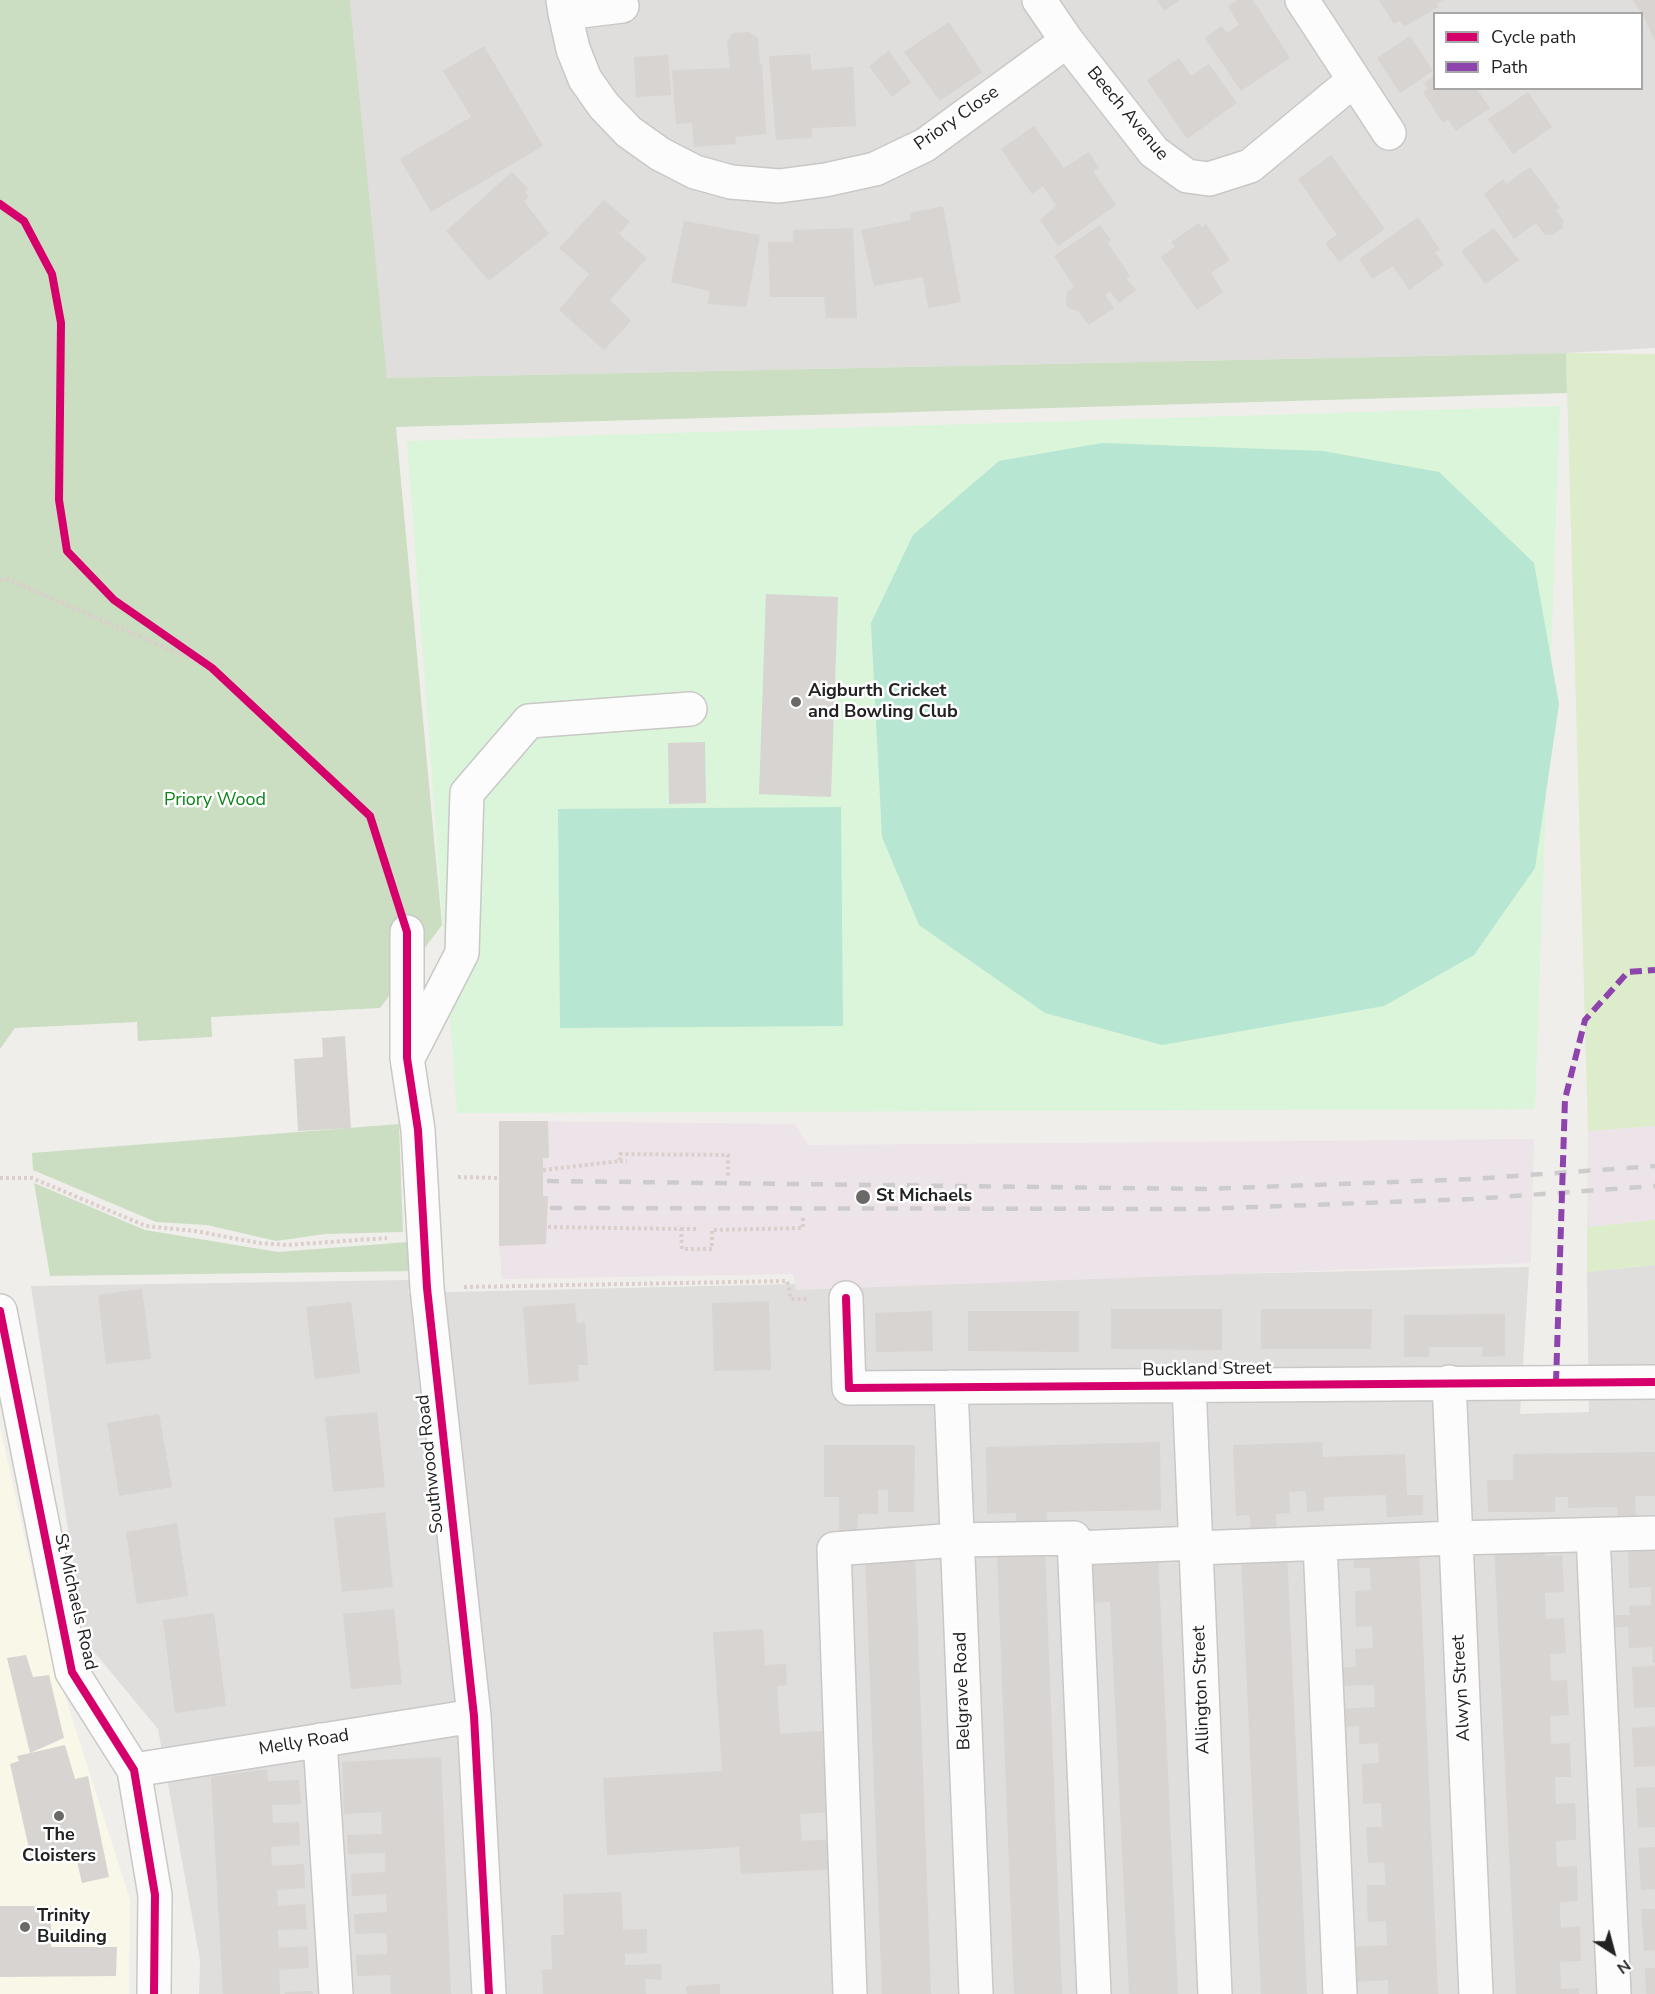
<!DOCTYPE html>
<style>
body{margin:0}
#map{position:relative;width:1655px;height:1994px;overflow:hidden;background:#f0eeeb;font-family:"Nunito Sans",sans-serif}
canvas{display:block}
.legend{position:absolute;left:1433px;top:12px;width:210px;height:78px;box-sizing:border-box;background:#fff;border:2px solid #a7a7a7;margin:0;padding:8px 10px;list-style:none;font-size:18px;color:#222}
.legend li{display:flex;align-items:center;gap:12px;height:30px}
.legend b{width:30px;border:2px solid #a7a7a7}
.north{position:absolute;left:1583px;top:1922px;width:60px;height:60px;-webkit-text-stroke:4px #fff;paint-order:stroke;rotate:144deg;font-size:16px;font-weight:700;line-height:24px;text-align:center;color:#222}
.north::after{content:'';display:block;margin:auto;width:21px;height:27px;background:#222;clip-path:polygon(50% 0,100% 100%,50% 72%,0 100%)}
</style>
<div id="map">
<canvas width="1655" height="1994"></canvas>
<ul class="legend">
<li><b style="height:8px;background:#d6006c"></b>Cycle path</li>
<li><b style="height:8px;background:#8e44ad"></b>Path</li>
</ul>
<div class="north">N</div>
</div>
<script>
const g = document.querySelector('canvas').getContext('2d');
g.lineJoin = 'round';
function paint(path, color) {
  g.fillStyle = color;
  g.fill(path, 'evenodd');
}
function shape(rows) {
  const path = new Path2D();
  for (const r of rows) {
    path.moveTo(r[0], r[1]);
    for (let i = 2; i < r.length; i += 2) path.lineTo(r[i], r[i + 1]);
  }
  return path;
}
function strokePath(path, color, width, dash) {
  g.strokeStyle = color;
  g.lineWidth = width;
  g.lineCap = dash ? 'butt' : 'round';
  g.setLineDash(dash || []);
  g.stroke(path);
}
function label(font, color, halo, rows, align = 'center') {
  g.font = font + ' "Nunito Sans",sans-serif';
  g.lineWidth = 5;
  g.setLineDash([]);
  g.textBaseline = 'middle';
  g.strokeStyle = halo;
  g.fillStyle = color;
  for (const [text, x, y, turn = 0] of rows) {
    g.save();
    g.translate(x, y);
    g.rotate((+turn || 0) * Math.PI / 180);
    g.textAlign = isNaN(turn) ? turn : align;
    if (halo) g.strokeText(text, 0, 0);
    g.fillText(text, 0, 0);
    g.restore();
  }
}
paint(shape([
 [350,0,1655,0,1655,348,1566,353,386,378],
 [1434,14,1642,14,1642,88,1434,88],
 [1655,1265,1655,1994,199,1994,200,1960,158,1729,85,1641,31,1286,411,1280,408,1293,1529,1267,1520,1414,1589,1412,1587,1272]
]), '#dfdedc');
paint(shape([
 [499,1121,795,1124,808,1145,1534,1139,1531,1263,796,1290,793,1274,502,1279,499,1246],
 [1655,1126,1655,1220,1587,1227,1588,1131]
]), '#ede4e9');
paint(shape([
 [0,1426,47,1639,130,1900,129,1994,0,1994]
]), '#f8f7e8');
paint(shape([
 [1566,353,1655,354,1655,1126,1588,1131],
 [1655,1220,1655,1265,1587,1272,1587,1227]
]), '#ddeccb');
paint(shape([
 [0,0,350,0,387,378,1566,353,1567,393,396,427,442,925,380,1008,211,1017,212,1037,138,1041,137,1022,15,1028,0,1049],
 [399,1124,403,1232,325,1234,276,1241,207,1225,156,1222,33,1170,32,1153],
 [34,1183,145,1230,278,1252,408,1242,416,1271,50,1276]
]), '#cbdec1');
paint(shape([
 [1560,406,1535,1109,457,1113,407,441]
]), '#daf5da');
paint(shape([
 [1102,443,1323,451,1439,472,1534,563,1559,704,1535,868,1474,955,1384,1006,1162,1045,1045,1013,919,925,882,837,871,623,913,535,999,461],
 [841,807,843,1026,560,1028,558,809]
]), '#b7e6d2');
paint(shape([
 [1157,0,1180,0,1164,11],
 [1238,0,1253,0,1290,58,1241,91,1205,38,1221,26,1227,33,1239,25,1228,6],
 [1379,0,1443,0,1437,3,1438,7,1404,27,1400,21,1394,24],
 [1633,0,1655,0,1655,41,1642,14],
 [949,22,982,72,940,101,904,52],
 [749,32,758,38,760,64,762,63,766,134,735,137,736,144,694,147,692,123,676,124,672,70,730,68,727,41,733,33],
 [1410,36,1433,71,1400,93,1377,58],
 [484,46,543,146,431,212,400,159,471,117,443,71],
 [889,51,911,82,892,97,869,66],
 [810,54,812,70,853,67,856,126,812,128,812,138,776,140,769,56],
 [668,55,671,95,636,97,634,57],
 [1179,58,1191,76,1209,64,1237,103,1187,139,1147,80],
 [1434,76,1434,88,1476,88,1490,108,1456,131,1448,119,1443,123,1423,92,1428,89,1424,83],
 [1528,92,1552,127,1513,154,1488,119],
 [1034,126,1064,168,1089,152,1099,168,1093,171,1116,205,1058,246,1040,220,1056,206,1043,186,1032,194,1001,149],
 [1331,155,1385,229,1339,262,1325,243,1337,235,1298,179],
 [1530,167,1560,208,1556,210,1563,220,1563,228,1552,235,1544,234,1536,223,1514,239,1484,194,1503,179,1506,184],
 [512,172,528,189,525,192,529,197,524,201,549,234,489,281,446,231],
 [604,200,630,222,619,234,647,258,610,300,631,321,604,350,559,310,589,274,559,248],
 [943,206,961,302,928,308,923,277,874,286,861,230,911,220,910,213],
 [1418,217,1440,250,1435,252,1444,265,1409,290,1393,266,1372,279,1359,259],
 [684,221,760,235,746,307,708,304,710,291,671,282],
 [1199,223,1202,228,1206,224,1230,260,1211,273,1223,292,1197,310,1161,257,1175,247,1171,242],
 [1100,225,1111,240,1108,243,1130,276,1126,278,1136,290,1119,303,1110,291,1105,295,1114,308,1089,325,1078,311,1068,308,1066,304,1067,292,1074,287,1054,256],
 [853,228,857,318,826,318,824,297,770,297,768,242,793,242,793,230],
 [1494,228,1519,260,1485,284,1461,251],
 [766,594,838,597,831,797,759,794],
 [705,742,706,803,669,804,668,743],
 [345,1036,351,1128,298,1131,294,1059,323,1057,322,1038],
 [499,1121,548,1121,549,1158,543,1158,543,1196,548,1196,546,1244,499,1246],
 [142,1289,151,1359,106,1364,98,1295],
 [769,1301,771,1370,714,1371,712,1303],
 [351,1302,360,1373,315,1379,306,1307],
 [575,1303,577,1323,585,1322,588,1365,578,1365,579,1381,529,1385,523,1307],
 [1111,1309,1222,1309,1222,1350,1111,1349],
 [1261,1309,1372,1309,1371,1349,1261,1349],
 [932,1311,933,1351,876,1352,875,1313],
 [968,1311,1079,1311,1079,1352,968,1351],
 [1505,1314,1505,1356,1482,1357,1483,1347,1429,1347,1429,1357,1404,1357,1404,1315],
 [377,1412,385,1487,333,1492,325,1417],
 [159,1414,172,1487,119,1496,107,1423],
 [1160,1442,1161,1510,1047,1512,1047,1534,990,1535,990,1523,1016,1522,1016,1513,987,1514,986,1447],
 [1322,1442,1323,1457,1405,1454,1407,1495,1423,1495,1423,1515,1387,1517,1386,1495,1324,1497,1324,1511,1307,1512,1306,1491,1289,1492,1290,1513,1276,1514,1277,1535,1251,1536,1250,1515,1236,1516,1233,1445],
 [824,1445,915,1445,914,1512,888,1512,888,1490,878,1490,878,1514,858,1514,857,1535,839,1535,839,1497,824,1497],
 [1655,1452,1655,1496,1635,1496,1636,1524,1618,1525,1617,1507,1568,1508,1568,1497,1555,1497,1555,1512,1488,1512,1487,1480,1513,1480,1513,1454],
 [385,1512,393,1587,342,1592,334,1518],
 [177,1523,188,1596,137,1604,126,1532],
 [1655,1537,1655,1663,1653,1663,1652,1647,1629,1648,1628,1627,1608,1628,1607,1615,1630,1615,1629,1606,1651,1605,1651,1587,1629,1588,1628,1548],
 [1544,1541,1545,1556,1562,1555,1564,1592,1545,1593,1546,1619,1564,1618,1566,1653,1550,1654,1551,1681,1567,1680,1568,1697,1569,1715,1550,1716,1551,1744,1570,1743,1571,1777,1555,1777,1556,1804,1575,1803,1576,1820,1576,1840,1556,1841,1557,1867,1577,1866,1578,1901,1560,1902,1560,1914,1561,1928,1580,1926,1581,1961,1560,1962,1561,1989,1579,1988,1579,1994,1516,1994,1494,1543],
 [1419,1548,1438,1994,1388,1994,1388,1980,1355,1982,1354,1947,1387,1945,1386,1921,1368,1922,1367,1902,1367,1885,1386,1885,1384,1862,1368,1863,1366,1827,1382,1827,1381,1803,1363,1804,1362,1764,1379,1763,1378,1743,1359,1744,1359,1726,1339,1727,1338,1709,1375,1707,1374,1685,1334,1686,1333,1668,1356,1667,1355,1649,1373,1648,1372,1626,1356,1627,1355,1608,1355,1591,1371,1590,1370,1568,1354,1568,1353,1550],
 [1045,1551,1062,1994,1014,1994,997,1553],
 [915,1552,931,1994,882,1994,865,1554],
 [1287,1552,1307,1994,1261,1994,1241,1554],
 [1158,1553,1178,1994,1129,1994,1110,1602,1086,1603,1084,1555],
 [394,1609,402,1684,351,1689,343,1614],
 [214,1613,226,1706,175,1713,163,1620],
 [763,1629,765,1665,786,1664,787,1685,777,1686,780,1734,822,1731,826,1812,800,1814,802,1841,836,1839,837,1869,741,1874,739,1847,607,1855,603,1778,722,1771,713,1632],
 [26,1655,33,1677,49,1675,64,1738,30,1753,7,1658],
 [1655,1666,1655,1707,1634,1708,1632,1667],
 [1655,1726,1655,1766,1634,1767,1632,1728],
 [65,1745,75,1779,88,1776,109,1877,82,1883,75,1853,32,1862,10,1764,19,1761,17,1756],
 [441,1757,451,1994,391,1994,390,1975,357,1976,356,1955,387,1954,387,1944,386,1933,355,1934,354,1914,387,1912,386,1894,352,1896,351,1874,385,1872,385,1853,348,1854,347,1835,382,1834,381,1812,344,1814,342,1762],
 [267,1769,268,1781,299,1780,301,1804,272,1805,273,1823,299,1822,300,1845,271,1847,272,1866,304,1864,305,1888,277,1890,278,1906,305,1904,307,1929,278,1930,278,1938,279,1948,308,1946,309,1968,279,1970,280,1994,223,1994,211,1777],
 [1655,1787,1655,1827,1638,1828,1636,1788],
 [1655,1847,1655,1889,1641,1890,1638,1848],
 [621,1892,623,1930,647,1929,647,1953,625,1954,625,1965,661,1964,662,1980,645,1979,646,1994,543,1994,542,1970,552,1969,551,1935,564,1935,563,1894],
 [0,1906,51,1906,51,1947,117,1947,116,1976,0,1977],
 [1641,1909,1655,1909,1655,1950,1644,1951],
 [1645,1968,1655,1968,1655,1994,1646,1994],
 [720,1984,720,1994,687,1994,686,1986],
 [312,1991,313,1994,285,1994,285,1992]
]), '#d7d4d2');
const minor = shape([
 [563,0,565,13,622,6],
 [1039,0,1067,41,1154,152,1187,176,1209,179,1250,166,1354,80],
 [1302,0,1389,133],
 [565,13,573,49,585,79,604,106,629,132,660,154,695,172,731,182,779,186,825,180,875,169,925,145,1067,41],
 [407,932,407,1058,418,1130,427,1288,474,1716,489,1994],
 [410,1054,462,953,467,793,529,721,690,709],
 [846,1298,849,1388,1655,1382],
 [0,1311,72,1672,134,1770,155,1895,154,1994],
 [1449,1382,1476,1994],
 [1189,1385,1215,1994],
 [951,1387,976,1994],
 [1593,1535,1614,1994],
 [1320,1544,1340,1994],
 [1075,1548,1196,1543],
 [1196,1548,1456,1538,1655,1533],
 [320,1740,336,1994],
 [134,1770,474,1716],
 [850,1994,834,1549,957,1540,1074,1538,1094,1994]
]);
strokePath(minor, '#c9c8c7', 36);
strokePath(shape([
 [0,580,7,579,212,668],
 [620,1161,627,1161],
 [543,1170,620,1161,620,1154,728,1155,728,1176],
 [458,1177,499,1178],
 [0,1178,32,1178,146,1226,195,1231,259,1243,286,1245,387,1238],
 [548,1227,681,1229,682,1249,712,1249,712,1230,803,1228,803,1218],
 [681,1229,696,1229],
 [464,1287,787,1281,791,1299,808,1299]
]), '#dccecd', 4, [3, 3]);
strokePath(minor, '#fdfcfc', 33);
strokePath(shape([
 [547,1181,1206,1189,1472,1179,1655,1166],
 [550,1208,1202,1209,1472,1199,1655,1186]
]), '#ccc', 4.5, [12, 12]);
strokePath(shape([
 [1556,1383,1565,1099,1585,1020,1628,972,1655,970]
]), '#8e44ad', 6, [12, 6]);
strokePath(shape([
 [0,204,24,221,52,274,61,323,59,500,67,551,114,600,212,668,370,816,407,932,407,1058,418,1130,427,1288,474,1716,489,1994],
 [846,1298,849,1388,1655,1382],
 [0,1311,72,1672,134,1770,155,1895,154,1994]
]), '#d6006c', 8);
for (const [x, y, r, color] of [
 [796,702,6,"#6a6968"],
 [863,1197,8,"#6a6968"],
 [59,1816,6,"#6a6968"],
 [25,1927,6,"#6a6968"]
]) {
  const dot = new Path2D();
  dot.arc(x, y, r, 0, 2 * Math.PI);
  g.fillStyle = color;
  g.fill(dot);
  strokePath(dot, '#fff', 2);
}
label('18px', '#222', '#fff', [
 ["Beech Avenue",1127,114,50],
 ["Priory Close",957,119,-35],
 ["Buckland Street",1207,1370,-1],
 ["Southwood Road",431,1464,-96],
 ["St Michaels Road",75,1602,77],
 ["Alwyn Street",1462,1688,-93],
 ["Allington Street",1202,1690,-92],
 ["Belgrave Road",963,1691,-92],
 ["Melly Road",304,1743,-9]
]);
label('bold 18px', '#222', '#fff', [
 ["Aigburth Cricket",808,692],
 ["and Bowling Club",808,713],
 ["St Michaels",876,1197],
 ["The",59,1836,"center"],
 ["Cloisters",59,1857,"center"],
 ["Trinity",37,1917],
 ["Building",37,1938]
], 'left');
label('18px', '#0c8416', '#fff', [
 ["Priory Wood",215,801]
]);
</script>
